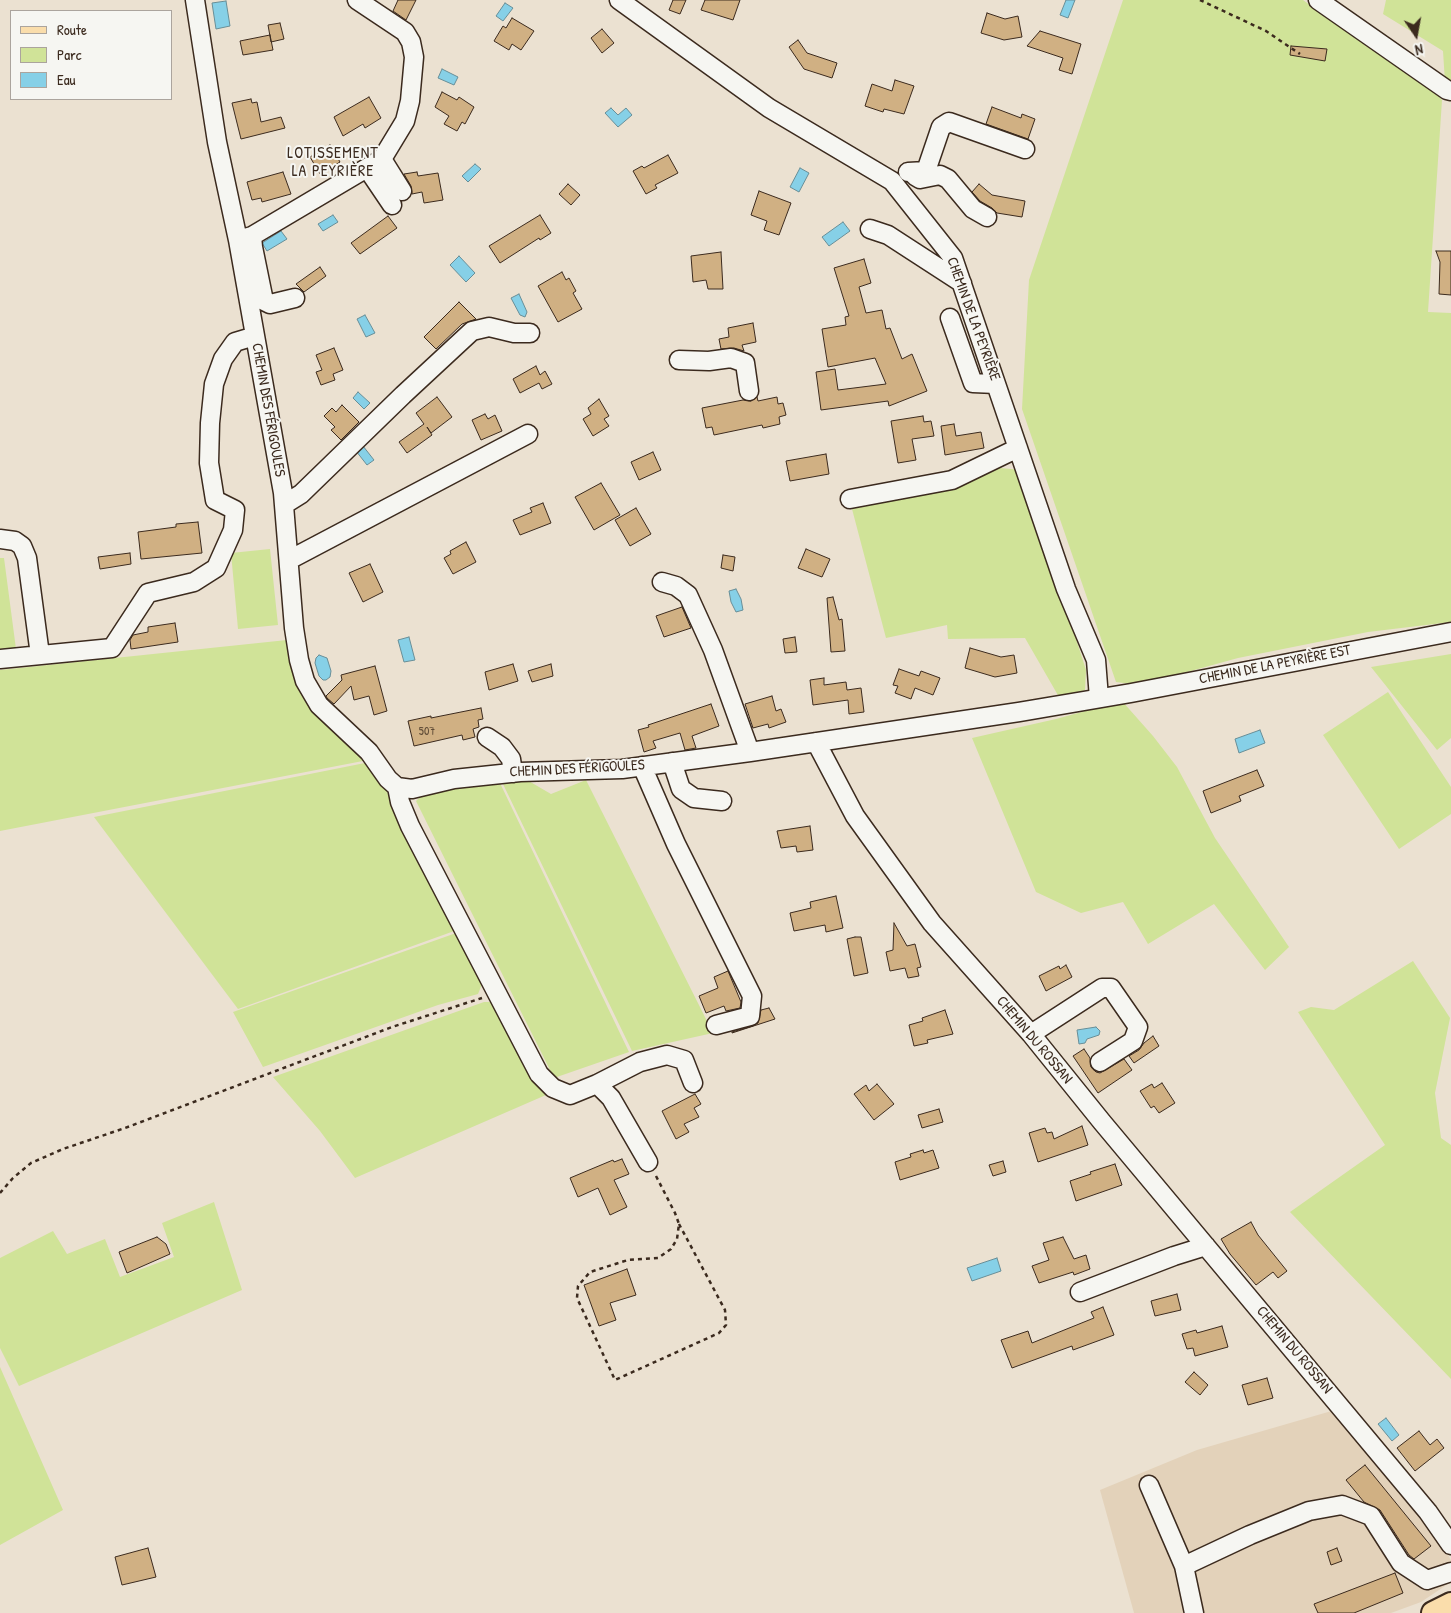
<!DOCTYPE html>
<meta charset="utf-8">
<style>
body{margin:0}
#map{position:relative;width:1451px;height:1613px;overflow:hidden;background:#ebe1d1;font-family:"Patrick Hand",sans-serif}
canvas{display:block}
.legend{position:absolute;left:10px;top:10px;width:162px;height:90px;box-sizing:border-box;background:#f6f6f2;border:1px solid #aba49d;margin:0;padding:6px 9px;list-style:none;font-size:15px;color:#3b2a1e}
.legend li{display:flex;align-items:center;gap:10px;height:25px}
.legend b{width:25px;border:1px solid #aba49d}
.north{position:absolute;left:1391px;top:10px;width:50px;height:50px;-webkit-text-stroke:4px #f6f6f2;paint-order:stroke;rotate:168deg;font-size:14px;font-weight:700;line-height:20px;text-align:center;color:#3b2a1e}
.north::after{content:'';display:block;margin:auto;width:18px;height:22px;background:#3b2a1e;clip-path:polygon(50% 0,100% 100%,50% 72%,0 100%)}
</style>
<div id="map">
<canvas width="1451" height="1613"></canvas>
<ul class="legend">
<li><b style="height:6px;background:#faddab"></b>Route</li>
<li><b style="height:14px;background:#d0e398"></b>Parc</li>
<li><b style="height:14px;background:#86d0e7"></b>Eau</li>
</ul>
<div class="north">N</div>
</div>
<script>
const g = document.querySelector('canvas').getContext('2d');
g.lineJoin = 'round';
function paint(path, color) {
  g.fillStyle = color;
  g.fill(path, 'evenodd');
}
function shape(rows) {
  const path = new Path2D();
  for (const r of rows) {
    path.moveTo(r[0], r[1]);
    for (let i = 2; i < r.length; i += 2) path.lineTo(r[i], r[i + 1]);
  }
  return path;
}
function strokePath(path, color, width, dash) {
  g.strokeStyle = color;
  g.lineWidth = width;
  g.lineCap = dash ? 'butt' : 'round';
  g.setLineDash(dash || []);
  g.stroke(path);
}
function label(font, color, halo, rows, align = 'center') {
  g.font = font + ' "Patrick Hand",sans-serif';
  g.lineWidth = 4;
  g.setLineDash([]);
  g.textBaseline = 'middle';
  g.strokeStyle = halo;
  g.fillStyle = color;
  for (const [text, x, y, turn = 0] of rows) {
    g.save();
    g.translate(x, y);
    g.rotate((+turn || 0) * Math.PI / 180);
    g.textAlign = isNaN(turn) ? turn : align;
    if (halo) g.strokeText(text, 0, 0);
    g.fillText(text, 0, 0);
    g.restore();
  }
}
paint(shape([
 [1335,1410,1447,1552,1451,1561,1451,1582,1421,1602,1391,1613,1134,1613,1100,1490,1197,1450]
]), '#e3d2ba');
paint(shape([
 [1123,0,1303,0,1372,50,1427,84,1442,100,1428,312,1451,313,1451,622,1368,632,1238,658,1140,685,1116,682,1022,409,1029,280],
 [1386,0,1451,0,1451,82,1445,82,1443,51,1383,14],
 [1000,468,1022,470,1086,670,1085,690,1059,697,1025,638,948,639,947,625,886,638,852,509,951,488],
 [270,549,278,625,238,629,231,553],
 [0,558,4,558,16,649,0,650],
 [287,640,296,679,315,714,368,760,0,831,0,670],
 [1451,654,1451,738,1437,750,1371,667],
 [1388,692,1451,787,1451,814,1399,849,1323,735],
 [1122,701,1153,736,1177,767,1215,838,1289,947,1265,970,1214,904,1148,944,1123,902,1081,913,1036,892,972,738,1056,719],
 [370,762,396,807,457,930,238,1009,94,817],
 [527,780,551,794,586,780,713,1033,632,1051,502,782],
 [499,781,629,1052,554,1078,416,801,426,791],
 [459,932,482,984,478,994,438,1005,263,1067,233,1012],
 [1413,961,1450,1018,1435,1093,1441,1138,1451,1145,1451,1379,1290,1212,1385,1145,1298,1012,1311,1007,1334,1010],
 [484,1002,494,1002,535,1082,546,1095,355,1178,320,1131,273,1077],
 [214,1202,242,1290,19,1386,0,1348,0,1258,53,1231,67,1254,105,1239,120,1277,174,1257,162,1223],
 [0,1367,63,1510,0,1545]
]), '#d0e398');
const water = shape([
 [1066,0,1075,0,1068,18,1060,15,1066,0],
 [226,1,230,26,216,29,212,3,226,1],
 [505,3,513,8,503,21,496,16,505,3],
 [442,69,458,77,454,85,438,78,442,69],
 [611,108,618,115,626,108,632,115,618,127,605,113,611,108],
 [475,164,481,169,468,182,462,176,475,164],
 [800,168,809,173,799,192,790,187,800,168],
 [333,215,338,222,323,231,318,224,333,215],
 [843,222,850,231,829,246,822,237,843,222],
 [281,231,287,239,267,251,262,243,281,231],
 [459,256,475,273,466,282,450,265,459,256],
 [519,294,527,312,525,317,520,315,511,298,519,294],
 [365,315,375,333,366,337,357,319,365,315],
 [358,392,370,403,364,409,353,398,358,392],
 [363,446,374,460,367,465,356,451,363,446],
 [736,589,741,599,743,610,736,612,731,602,729,591,736,589],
 [409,637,415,660,404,662,398,640,409,637],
 [319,655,327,658,331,671,330,677,326,680,323,680,319,676,315,663,316,658,319,655],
 [1260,730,1265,743,1239,753,1235,739,1260,730],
 [1096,1027,1100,1031,1099,1035,1087,1039,1085,1043,1079,1044,1077,1030,1096,1027],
 [997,1258,1001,1271,972,1281,967,1268,997,1258],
 [1386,1418,1399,1435,1392,1441,1378,1424,1386,1418]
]);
paint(water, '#86d0e7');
strokePath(water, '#688e97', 1);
const building = shape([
 [398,0,416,0,406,20,393,11,398,0],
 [673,0,686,0,680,14,669,10,673,0],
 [705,0,740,0,733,20,701,10,705,0],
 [987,13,1005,19,1018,16,1022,37,1004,40,981,33,987,13],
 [512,18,534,31,521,50,512,44,509,50,494,41,503,26,506,28,512,18],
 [280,23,284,39,271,42,268,25,280,23],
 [602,29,614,43,602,53,591,38,602,29],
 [1040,31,1081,44,1072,74,1059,70,1063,58,1027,46,1040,31],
 [270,35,273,50,243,55,240,41,270,35],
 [798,40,807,53,837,63,832,78,804,69,789,47,798,40],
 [1291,46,1327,49,1325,61,1290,55,1291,46],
 [895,80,914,86,904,114,884,109,883,112,865,106,872,84,892,91,895,80],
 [442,92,457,100,459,97,474,107,465,124,462,122,457,131,444,124,449,116,435,107,442,92],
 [369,97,381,118,365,128,363,124,343,136,334,117,369,97],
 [251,99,252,103,257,102,261,122,281,117,285,128,241,139,232,103,251,99],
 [992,107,1021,118,1022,114,1035,119,1028,139,986,124,992,107],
 [330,145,340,162,320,174,310,157,330,145],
 [668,155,678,173,655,185,657,188,646,194,633,171,642,166,644,168,668,155],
 [283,172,291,194,262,202,261,198,252,200,247,182,283,172],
 [417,172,418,176,438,173,443,200,424,203,422,192,412,194,411,186,404,174,417,172],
 [568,184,580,195,571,205,559,194,568,184],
 [979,184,992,195,1025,201,1022,217,997,213,992,208,980,201,972,192,979,184],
 [759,191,791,203,779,235,764,230,767,221,751,215,759,191],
 [540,215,551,233,540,240,539,238,500,263,489,246,540,215],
 [388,216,397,228,360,254,351,243,388,216],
 [1436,251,1451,251,1451,295,1439,294,1440,262,1436,251],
 [721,252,723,289,708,289,706,280,693,282,691,256,721,252],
 [864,259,871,283,859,287,866,313,882,310,886,329,890,328,902,359,912,354,927,391,889,406,888,401,821,410,816,372,835,369,838,390,886,384,875,358,828,367,822,329,846,325,845,317,849,316,834,268,864,259],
 [320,267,326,276,304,292,296,284,320,267],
 [562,272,566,280,569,278,576,291,573,293,582,309,558,322,538,286,562,272],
 [459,302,476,319,462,324,436,349,424,337,459,302],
 [753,323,756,342,742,345,744,351,734,348,721,349,719,339,729,337,728,328,753,323],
 [334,348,343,370,333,374,335,380,321,385,316,372,322,370,316,355,334,348],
 [536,366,540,375,545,371,552,384,542,389,539,383,520,393,513,379,536,366],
 [437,397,452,417,431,433,427,427,432,435,407,453,399,442,424,424,416,413,437,397],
 [757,397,758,401,777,397,778,404,783,403,786,415,779,417,780,424,763,428,762,425,714,435,712,427,706,428,702,408,743,400,751,401,757,397],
 [599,399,609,416,604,419,609,426,593,436,583,419,591,414,588,408,599,399],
 [342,405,359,422,341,440,331,430,335,427,324,416,332,408,336,412,342,405],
 [485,414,488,419,495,415,502,431,481,440,472,420,485,414],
 [923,416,924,422,931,421,934,436,912,439,916,460,898,463,891,421,923,416],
 [954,424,956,436,981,432,984,448,945,455,941,426,954,424],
 [653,452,661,470,639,480,631,462,653,452],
 [826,454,829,474,790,481,786,461,826,454],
 [601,483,620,515,594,530,575,497,601,483],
 [543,503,551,523,520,535,513,520,532,512,530,508,543,503],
 [636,508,651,534,630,546,615,520,636,508],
 [198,522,202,553,141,559,138,532,176,527,176,524,198,522],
 [466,542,476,562,453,574,444,558,451,554,450,551,466,542],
 [806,549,830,559,822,577,798,568,806,549],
 [130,553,131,564,100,569,98,557,130,553],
 [723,555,735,557,733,571,721,568,723,555],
 [370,564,383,592,363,602,349,573,370,564],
 [833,597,839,620,842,619,845,651,831,652,827,598,833,597],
 [682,607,691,628,664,637,656,616,682,607],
 [175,623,178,642,131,649,130,640,133,635,148,632,148,627,175,623],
 [795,637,797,652,785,653,783,639,795,637],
 [970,648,1001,657,1014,655,1017,673,995,677,965,668,970,648],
 [513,664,518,681,489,690,485,672,513,664],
 [551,664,553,676,532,682,528,671,551,664],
 [375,666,387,711,374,715,369,696,354,700,351,686,334,704,327,698,326,696,342,680,341,675,375,666],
 [899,669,919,676,921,671,940,678,933,695,915,688,911,699,895,693,898,686,893,685,899,669],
 [824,678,824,685,846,682,847,690,861,688,864,712,849,714,848,700,813,705,810,680,824,678],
 [772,696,776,711,781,709,786,722,769,728,768,724,753,728,745,704,772,696],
 [711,704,719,726,692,736,696,748,685,750,680,733,653,741,656,748,644,752,638,730,649,727,648,725,711,704],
 [481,708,483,719,478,720,479,727,473,729,475,737,463,740,462,735,414,746,408,721,431,716,431,718,481,708],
 [1257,770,1264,786,1239,796,1241,801,1211,813,1203,791,1257,770],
 [810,826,813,850,797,852,796,846,781,848,777,831,810,826],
 [836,896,843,928,826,932,825,925,794,931,790,913,811,908,810,902,836,896],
 [894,923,907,946,915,944,921,967,917,968,919,976,908,978,905,968,890,971,886,952,893,950,894,923],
 [855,937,861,937,868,973,854,976,847,939,855,937],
 [1066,965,1072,977,1046,991,1039,976,1059,966,1060,969,1066,965],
 [728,971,741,1002,740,1008,726,1011,724,1006,706,1013,699,996,718,988,714,977,728,971],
 [769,1008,775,1019,732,1033,732,1032,753,1026,758,1023,761,1010,769,1008],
 [945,1010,953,1034,927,1040,928,1043,914,1046,909,1025,923,1021,922,1018,945,1010],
 [1153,1036,1159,1046,1134,1063,1129,1056,1139,1050,1144,1043,1153,1036],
 [1084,1049,1090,1058,1091,1067,1096,1072,1100,1073,1124,1059,1132,1070,1098,1093,1073,1056,1084,1049],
 [1162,1083,1175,1103,1159,1113,1154,1106,1151,1108,1140,1091,1152,1084,1154,1088,1162,1083],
 [877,1084,894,1104,874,1120,854,1094,866,1085,869,1091,877,1084],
 [695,1094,701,1104,694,1108,699,1117,684,1124,689,1132,676,1139,662,1111,695,1094],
 [939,1109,943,1122,922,1128,918,1115,939,1109],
 [1082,1126,1088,1145,1038,1162,1029,1133,1045,1128,1047,1133,1052,1132,1054,1139,1082,1126],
 [923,1150,924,1153,933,1150,939,1168,900,1180,895,1162,911,1157,910,1154,923,1150],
 [622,1159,629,1174,614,1180,627,1207,610,1215,598,1188,578,1197,570,1178,613,1160,614,1162,622,1159],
 [1003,1161,1006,1172,993,1176,989,1165,1003,1161],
 [1115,1164,1122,1185,1076,1201,1070,1181,1091,1174,1090,1172,1115,1164],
 [1251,1222,1258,1235,1287,1271,1278,1278,1273,1272,1256,1285,1230,1254,1221,1239,1251,1222],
 [157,1237,166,1244,170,1254,127,1273,119,1252,157,1237],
 [1063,1237,1074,1259,1086,1255,1090,1269,1074,1275,1073,1272,1039,1283,1032,1266,1049,1260,1043,1243,1063,1237],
 [627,1269,636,1295,610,1303,616,1320,599,1326,584,1285,627,1269],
 [1177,1294,1181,1310,1155,1316,1151,1301,1177,1294],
 [1103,1307,1114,1335,1073,1350,1072,1346,1012,1368,1001,1340,1028,1331,1032,1343,1094,1318,1091,1312,1103,1307],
 [1222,1326,1228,1347,1195,1356,1193,1348,1187,1349,1182,1334,1196,1330,1197,1333,1222,1326],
 [1194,1372,1208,1385,1200,1395,1185,1382,1194,1372],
 [1267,1378,1273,1398,1248,1405,1242,1385,1267,1378],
 [1419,1431,1430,1445,1437,1439,1444,1448,1415,1471,1397,1448,1419,1431],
 [1365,1465,1431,1546,1414,1559,1409,1555,1380,1510,1364,1502,1346,1480,1365,1465],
 [148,1548,156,1577,122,1585,115,1557,148,1548],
 [1337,1548,1342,1561,1331,1565,1327,1552,1337,1548],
 [1395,1573,1403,1593,1354,1613,1318,1613,1314,1604,1395,1573]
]);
paint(building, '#d0b083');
strokePath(building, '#3b2a1e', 1);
const minor = shape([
 [195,0,217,142,238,240,283,493,294,628,299,660,305,681,319,705,369,752,388,779,397,787,412,789,454,779,520,772,622,769,750,752,1019,712,1131,693,1451,632],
 [619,0,769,108,892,181,953,258,1066,589,1096,660,1099,698],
 [1318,0,1447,90,1451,91],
 [382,159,402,191],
 [367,168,392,205],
 [908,172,926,171,941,127,949,122,1025,149],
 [915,176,920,179,940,175,948,179,973,209,987,217],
 [870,229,888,235,962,283],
 [252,236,253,247,264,301,270,304,295,298],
 [238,240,252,236,382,159,405,121,410,101,414,57,411,42,405,32,357,0],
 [950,318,973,383,996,384],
 [679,360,709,361,731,358,745,363,749,391],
 [850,499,952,480,1018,448],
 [285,504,301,494,403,395,472,331,489,327,514,333,530,333],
 [0,539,15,541,22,546,27,558,40,655],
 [289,560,528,434],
 [662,582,676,586,688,595,713,650,750,752],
 [0,659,112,648,148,593,194,582,216,568,233,530,235,510,215,500,209,463,210,423,214,384,223,359,235,342,255,336],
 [487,737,502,747,511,759,513,773],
 [816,742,855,816,932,923,1031,1034,1102,1122,1428,1512,1451,1545],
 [672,762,681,789,694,798,722,801],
 [642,766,676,844,752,996,750,1016,716,1025],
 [397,787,400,802,410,826,539,1074,553,1088,570,1095,597,1084,611,1098,648,1162],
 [1031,1034,1102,988,1111,988,1138,1027,1133,1041,1100,1062],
 [597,1084,640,1062,667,1055,684,1060,693,1083],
 [1080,1292,1174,1256,1206,1246],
 [1149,1485,1184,1566,1194,1613],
 [1184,1566,1250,1535,1309,1511,1342,1505,1371,1516,1401,1563,1427,1580,1451,1572]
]);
const major = shape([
 [1433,1613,1451,1604]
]);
strokePath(minor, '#3b2a1e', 21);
strokePath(major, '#3b2a1e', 26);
strokePath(shape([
 [1200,0,1266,31,1300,54],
 [656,1176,675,1213,679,1224,677,1239,671,1249,658,1258,628,1260,590,1272,578,1286,577,1298,615,1380,719,1333,726,1325,725,1310,679,1224],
 [0,1193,13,1178,31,1163,63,1149,125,1128,392,1027,482,998]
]), '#3b2a1e', 2.5, [4, 4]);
strokePath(minor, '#f6f6f2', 18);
strokePath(major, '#faddab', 22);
label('12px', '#604c37', null, [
 ["507",427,732]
]);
label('15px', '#3b2a1e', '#f6f6f2', [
 ["CHEMIN DE LA PEYRIÈRE",973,319,70],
 ["CHEMIN DES FÉRIGOULES",268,410,80],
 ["CHEMIN DE LA PEYRIÈRE EST",1275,665,-11],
 ["CHEMIN DES FÉRIGOULES",577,769,-3],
 ["CHEMIN DU ROSSAN",1034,1040,50],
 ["CHEMIN DU ROSSAN",1294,1350,50]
]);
g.letterSpacing = '1px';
label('16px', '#3b2a1e', '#f6f6f2', [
 ["LOTISSEMENT",333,154],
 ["LA PEYRIÈRE",333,172]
]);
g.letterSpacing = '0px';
</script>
